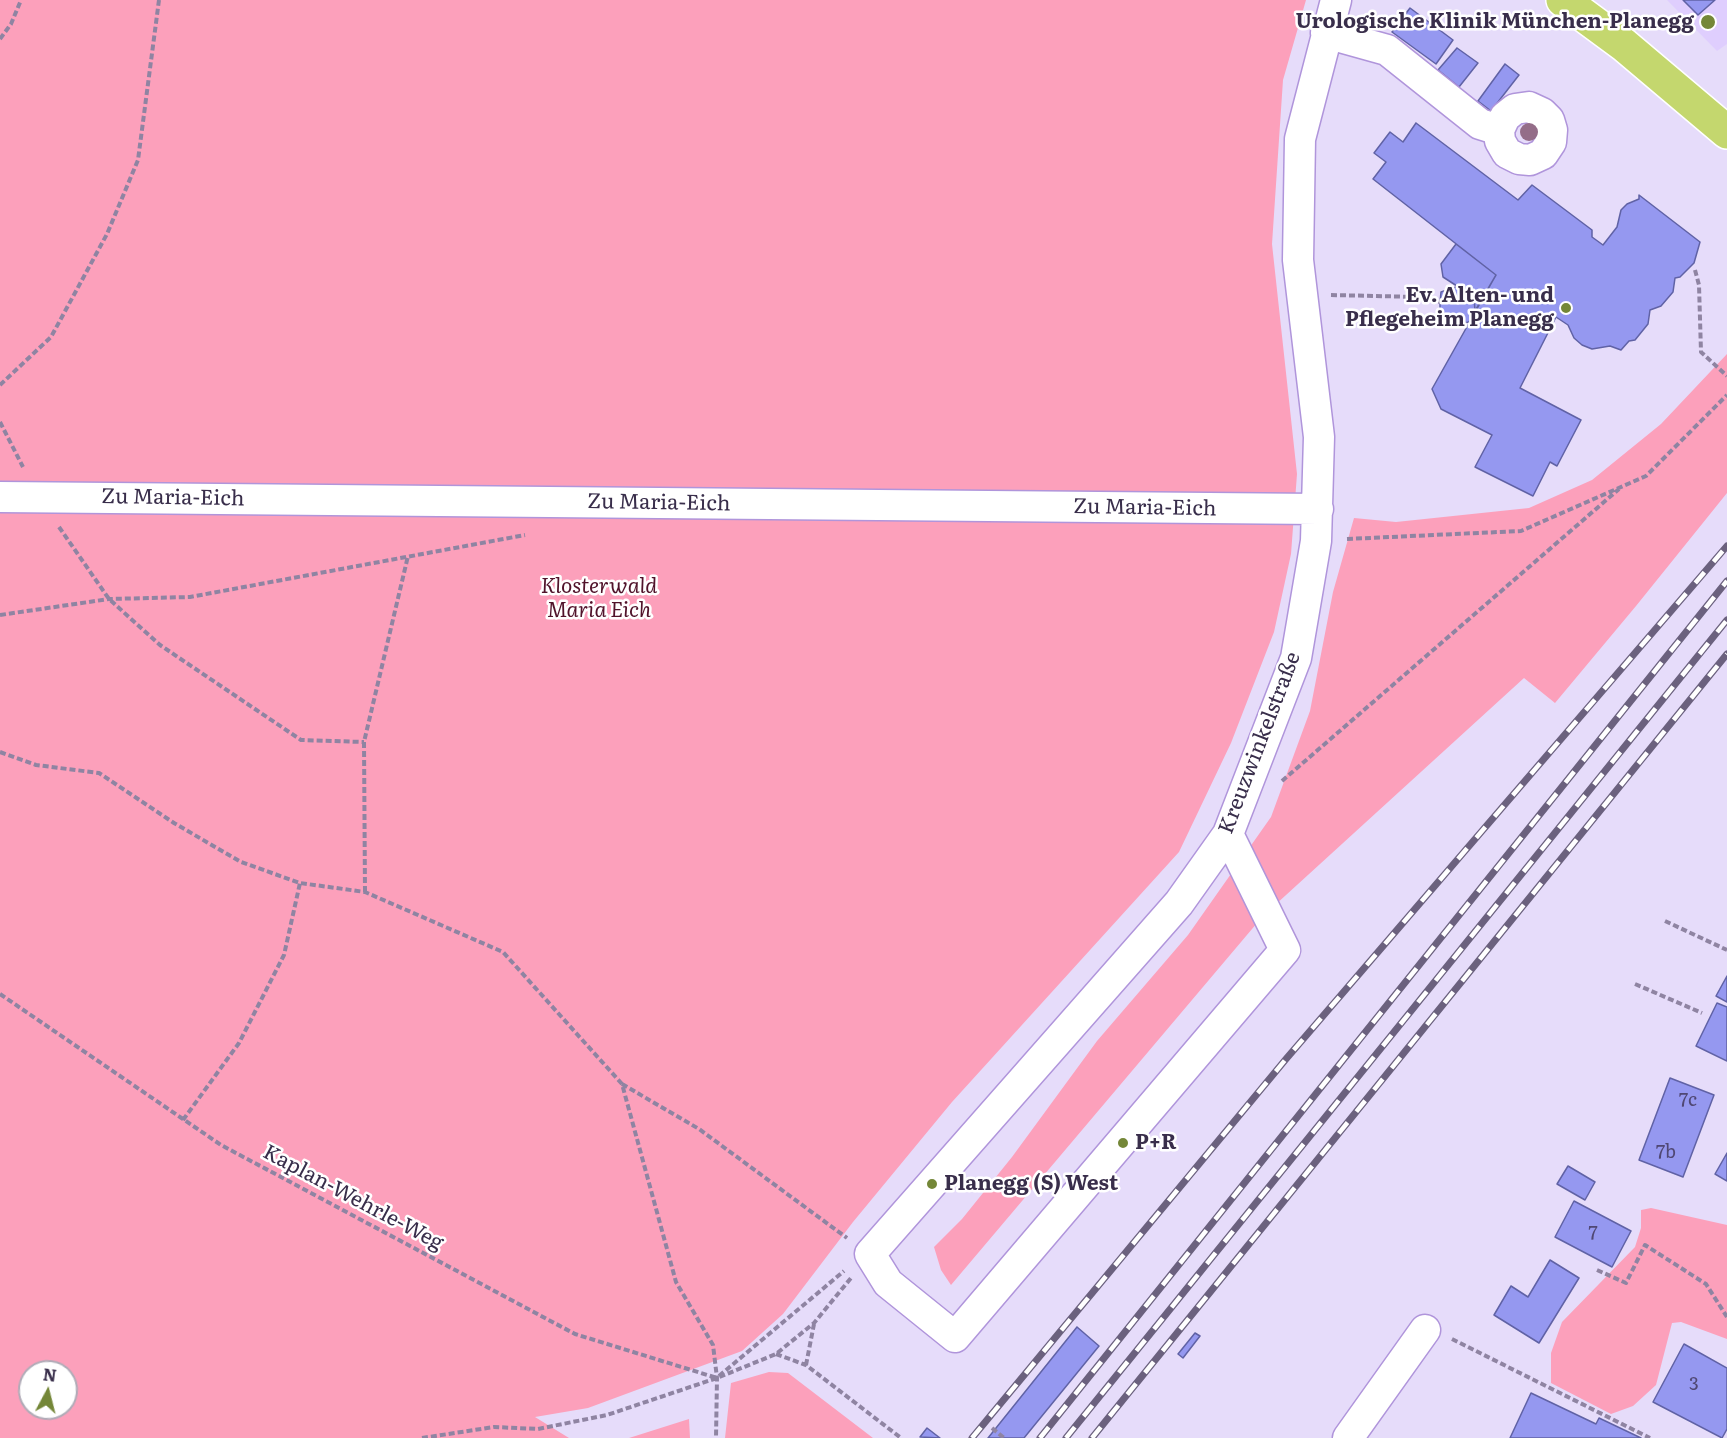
<!DOCTYPE html>
<meta charset="utf-8">
<style>
body{margin:0}
#map{position:relative;width:1727px;height:1438px;overflow:hidden;background:#e6dcfa;font-family:Literata,serif}
canvas{display:block}
.north{position:absolute;left:18px;top:1360px;width:60px;height:60px;box-sizing:border-box;background:#fff;border:2px solid #b0abb7;border-radius:50%;rotate:7deg;font-size:16px;font-weight:700;line-height:24px;text-align:center;color:#392e4b}
.north::after{content:'';display:block;margin:auto;width:21px;height:27px;background:#748738;clip-path:polygon(50% 0,100% 100%,50% 72%,0 100%)}
</style>
<div id="map">
<canvas width="1727" height="1438"></canvas>
<div class="north">N</div>
</div>
<script>
const g = document.querySelector('canvas').getContext('2d');
g.lineJoin = 'round';
function paint(path, color) {
  g.fillStyle = color;
  g.fill(path, 'evenodd');
}
function shape(rows) {
  const path = new Path2D();
  for (const r of rows) {
    path.moveTo(r[0], r[1]);
    for (let i = 2; i < r.length; i += 2) path.lineTo(r[i], r[i + 1]);
  }
  return path;
}
function strokePath(path, color, width, dash) {
  g.strokeStyle = color;
  g.lineWidth = width;
  g.lineCap = dash ? 'butt' : 'round';
  g.setLineDash(dash || []);
  g.stroke(path);
}
function label(font, color, halo, rows, align = 'center') {
  g.font = font + ' Literata,serif';
  g.lineWidth = 5;
  g.setLineDash([]);
  g.textBaseline = 'middle';
  g.strokeStyle = halo;
  g.fillStyle = color;
  for (const [text, x, y, turn = 0] of rows) {
    g.save();
    g.translate(x, y);
    g.rotate((+turn || 0) * Math.PI / 180);
    g.textAlign = isNaN(turn) ? turn : align;
    if (halo) g.strokeText(text, 0, 0);
    g.fillText(text, 0, 0);
    g.restore();
  }
}
paint(shape([
 [1667,0,1727,0,1727,44,1717,51]
]), '#dfcefe');
paint(shape([
 [0,0,1306,0,1283,80,1272,244,1297,474,1291,554,1274,632,1231,743,1179,852,952,1102,853,1222,783,1314,742,1351,588,1408,535,1417,569,1438,0,1438],
 [30,1372,66,1372,66,1408,30,1408],
 [1727,354,1727,493,1636,606,1555,703,1524,678,1263,916,951,1285,941,1270,934,1247,962,1219,1012,1157,1097,1041,1188,935,1271,817,1310,711,1333,592,1354,518,1396,522,1529,508,1592,480,1661,424],
 [1651,1208,1727,1225,1727,1339,1681,1322,1672,1323,1656,1385,1633,1406,1611,1414,1551,1383,1551,1353,1562,1322,1635,1247,1641,1228,1641,1210],
 [769,1372,788,1373,873,1438,725,1438,731,1383],
 [689,1419,690,1438,629,1438]
]), '#fca0bb');
const building = shape([
 [1683,0,1715,0,1698,15,1683,0],
 [1410,8,1453,40,1436,64,1392,32,1410,8],
 [1457,48,1478,63,1459,87,1438,70,1457,48],
 [1505,64,1519,75,1491,111,1478,101,1505,64],
 [1416,123,1518,200,1532,185,1592,230,1592,237,1603,245,1617,227,1621,210,1627,204,1639,199,1639,195,1700,242,1694,263,1680,277,1675,278,1673,292,1661,306,1650,310,1648,324,1635,340,1629,341,1621,350,1610,346,1592,349,1582,345,1574,338,1568,325,1556,317,1520,388,1581,420,1557,466,1550,462,1533,496,1475,467,1492,435,1441,409,1432,389,1496,275,1373,179,1386,162,1374,153,1390,132,1403,142,1416,123],
 [1456,244,1496,275,1475,311,1474,297,1443,277,1441,264,1456,244],
 [1459,286,1474,297,1475,311,1469,322,1455,325,1440,313,1440,302,1441,292,1459,286],
 [1727,976,1727,1002,1716,996,1727,976],
 [1717,1003,1727,1007,1727,1061,1696,1046,1717,1003],
 [1670,1078,1714,1095,1683,1177,1639,1160,1670,1078],
 [1727,1153,1727,1181,1715,1174,1727,1153],
 [1568,1166,1595,1182,1585,1200,1557,1184,1568,1166],
 [1574,1201,1631,1231,1612,1267,1555,1237,1574,1201],
 [1550,1260,1579,1278,1539,1343,1494,1315,1511,1286,1528,1297,1550,1260],
 [1077,1327,1099,1346,1024,1438,988,1438,1077,1327],
 [1195,1333,1200,1336,1183,1358,1178,1354,1195,1333],
 [1684,1344,1727,1368,1727,1429,1722,1438,1653,1402,1684,1344],
 [1531,1393,1596,1424,1599,1418,1641,1438,1510,1438,1531,1393],
 [927,1428,940,1438,920,1437,927,1428]
]);
paint(building, '#9598f0');
strokePath(building, '#6062a5', 1.5);
const minor = shape([
 [1326,33,1387,50,1480,124,1499,130,1500,141,1507,153,1519,159,1530,160,1543,154,1551,142,1552,130,1549,120,1542,113,1529,107,1515,109,1505,117,1499,130],
 [0,497,1318,509],
 [1228,834,1285,950,955,1337,888,1283,870,1254,1179,903,1228,834,1296,658,1316,541,1319,437,1298,260,1300,139,1336,0],
 [1348,1438,1425,1330]
]);
const major = shape([
 [1563,0,1624,45,1727,132]
]);
strokePath(minor, '#b095db', 33);
strokePath(major, '#fff', 36);
strokePath(shape([
 [0,39,11,24,21,0],
 [1695,270,1699,285,1701,352,1727,376],
 [1331,295,1419,297,1440,302],
 [0,385,51,337,107,234,138,160,159,0],
 [0,422,23,467],
 [59,527,109,599,160,645,301,740,364,742],
 [1347,539,1521,531,1646,476,1727,395],
 [0,615,109,599,190,597,525,535],
 [0,752,36,765,99,773,174,823,241,862,300,883,365,892,503,952,622,1084,676,1282,713,1345,717,1378,716,1438],
 [1282,781,1619,489],
 [365,892,364,742,408,556],
 [1665,921,1727,950],
 [1635,984,1702,1013],
 [0,994,221,1145,575,1334,717,1378],
 [622,1084,699,1129,847,1238],
 [183,1120,239,1043,284,955,300,883],
 [1597,1270,1626,1283,1645,1245,1706,1284,1727,1317],
 [1452,1339,1650,1438],
 [776,1354,806,1365,901,1438],
 [806,1365,814,1324],
 [719,1376,844,1271],
 [992,1428,1004,1438],
 [422,1438,494,1427,538,1429,607,1415,717,1378,776,1354,814,1323,851,1278]
]), '#8f84a2', 4, [6, 3]);
strokePath(minor, '#fff', 30);
strokePath(major, '#c4d76e', 33);
const rail = shape([
 [972,1438,1286,1059,1727,546],
 [1040,1438,1727,581],
 [1066,1438,1727,620],
 [1092,1438,1727,654]
]);
strokePath(rail, '#6b617e', 7);
strokePath(rail, '#fff', 4.5, [14]);
g.fillStyle = '#946d88';
for (const [x, y] of [
 [1529,132]
]) {
  g.beginPath();
  g.arc(x, y, 9, 0, 2 * Math.PI);
  g.fill();
}
for (const [x, y, r, color] of [
 [1708,22,8,"#748738"],
 [1566,308,6,"#748738"],
 [1123,1143,6,"#748738"],
 [932,1184,6,"#748738"]
]) {
  const dot = new Path2D();
  dot.arc(x, y, r, 0, 2 * Math.PI);
  g.fillStyle = color;
  g.fill(dot);
  strokePath(dot, '#fff', 2);
}
label('18px', '#504874', null, [
 ["7c",1688,1101],
 ["7b",1666,1153],
 ["7",1593,1234],
 ["3",1694,1385]
]);
label('bold 21px', '#392e4b', '#fff', [
 ["Urologische Klinik München-Planegg",1694,22],
 ["Ev. Alten- und",1554,296],
 ["Pflegeheim Planegg",1554,320],
 ["P+R",1135,1143,"left"],
 ["Planegg (S) West",944,1184,"left"]
], 'right');
label('21px', '#392e4b', '#fff', [
 ["Zu Maria-Eich",173,498,1],
 ["Zu Maria-Eich",659,503,1],
 ["Zu Maria-Eich",1145,508,1],
 ["Kreuzwinkelstraße",1260,743,-69],
 ["Kaplan-Wehrle-Weg",353,1198,28]
]);
label('italic 21px', '#51132b', '#fff', [
 ["Klosterwald",599,587],
 ["Maria Eich",599,611]
]);
</script>
